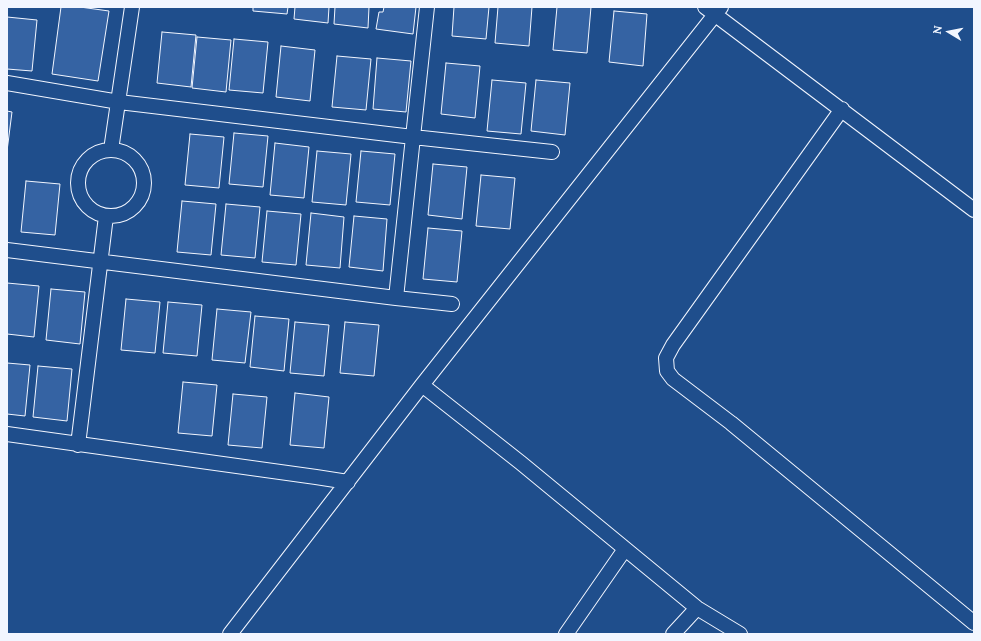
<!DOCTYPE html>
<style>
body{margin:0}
#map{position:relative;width:981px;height:641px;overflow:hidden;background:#1f4e8c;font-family:Lora,serif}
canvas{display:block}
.frame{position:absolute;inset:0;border:8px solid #f2f6ff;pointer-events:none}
.north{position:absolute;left:929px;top:12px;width:40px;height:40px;-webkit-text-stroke:3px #1f4e8c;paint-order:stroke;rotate:280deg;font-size:11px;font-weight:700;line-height:16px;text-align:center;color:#f2f6ff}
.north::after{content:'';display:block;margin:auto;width:14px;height:18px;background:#f2f6ff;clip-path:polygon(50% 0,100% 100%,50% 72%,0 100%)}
</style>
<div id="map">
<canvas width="981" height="641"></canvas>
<div class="frame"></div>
<div class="north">N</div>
</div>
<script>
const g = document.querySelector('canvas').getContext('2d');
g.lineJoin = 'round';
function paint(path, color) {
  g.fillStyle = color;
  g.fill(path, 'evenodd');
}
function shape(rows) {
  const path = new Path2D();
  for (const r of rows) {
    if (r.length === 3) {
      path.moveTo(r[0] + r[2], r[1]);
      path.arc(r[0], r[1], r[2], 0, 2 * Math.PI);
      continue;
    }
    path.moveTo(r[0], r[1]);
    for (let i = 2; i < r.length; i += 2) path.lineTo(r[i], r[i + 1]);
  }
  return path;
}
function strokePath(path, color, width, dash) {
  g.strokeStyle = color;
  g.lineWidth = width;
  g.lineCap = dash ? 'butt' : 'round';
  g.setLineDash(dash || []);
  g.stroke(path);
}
const building = shape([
 [61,7,80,7,109,11,98,81,52,74,61,7],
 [253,7,288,7,287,14,253,11,253,7],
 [295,7,329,7,328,23,294,19,295,7],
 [335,7,369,7,368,28,334,24,335,7],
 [384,7,416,7,413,34,376,29,379,12,383,12,384,7],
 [454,7,489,7,486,39,452,36,454,7],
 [498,7,532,7,529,46,495,43,498,7],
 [557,7,591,7,587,53,553,50,557,7],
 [614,11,647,14,643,66,609,62,614,11],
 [7,17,37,20,32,71,7,69,7,17],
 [162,32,196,35,191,87,157,83,162,32],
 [197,37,231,40,226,92,192,88,197,37],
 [234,39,268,42,263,93,229,90,234,39],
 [281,46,315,50,310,101,276,97,281,46],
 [337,56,371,59,366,110,332,107,337,56],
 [377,58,411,61,406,112,373,109,377,58],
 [446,63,480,66,475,118,441,114,446,63],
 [492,80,526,83,521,134,487,131,492,80],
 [536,80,570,83,565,135,531,131,536,80],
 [7,111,12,112,7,151,7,111],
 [234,133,268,136,263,187,229,184,234,133],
 [190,134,224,137,219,188,185,185,190,134],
 [275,143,309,147,304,198,270,195,275,143],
 [317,151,351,154,346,205,312,202,317,151],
 [361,151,395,154,390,205,356,202,361,151],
 [433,164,467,167,462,219,428,215,433,164],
 [481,175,515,178,510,229,476,226,481,175],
 [26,181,60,184,55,235,21,232,26,181],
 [182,201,216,204,211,255,177,252,182,201],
 [226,204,260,207,255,258,221,255,226,204],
 [267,211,301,214,296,265,262,262,267,211],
 [311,213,344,217,340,268,306,265,311,213],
 [354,216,387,219,383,271,349,267,354,216],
 [428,228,462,231,457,282,423,279,428,228],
 [7,283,39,286,34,337,7,334,7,283],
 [51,289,85,292,80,344,46,340,51,289],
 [126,299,160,302,155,353,121,350,126,299],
 [168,302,202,305,197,356,163,353,168,302],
 [217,309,251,312,245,363,212,360,217,309],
 [255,316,289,319,284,371,250,367,255,316],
 [295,322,329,325,324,376,290,373,295,322],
 [345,322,379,325,374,376,340,373,345,322],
 [7,363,30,365,25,416,7,414,7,363],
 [38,366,72,369,67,421,33,417,38,366],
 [183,382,217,385,212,436,178,433,183,382],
 [295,393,329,397,324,448,290,445,295,393],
 [233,394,267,397,262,448,228,445,233,394]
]);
paint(building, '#3563a3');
strokePath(building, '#f2f6ff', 1);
const minor = shape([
 [427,7,413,137,552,152],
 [705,7,974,210],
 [7,83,119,102,413,137,396,298,7,250],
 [842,109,673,345,666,358,667,371,673,379,731,423,974,623],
 [111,150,132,7],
 [111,183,33],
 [396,298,452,304],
 [422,385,521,463,697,608,740,634],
 [7,434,316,477,348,482],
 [78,445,106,216],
 [230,634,422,385,721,7],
 [566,634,625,549],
 [673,634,697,608]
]);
strokePath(minor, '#f2f6ff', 16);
strokePath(minor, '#1f4e8c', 14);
</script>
